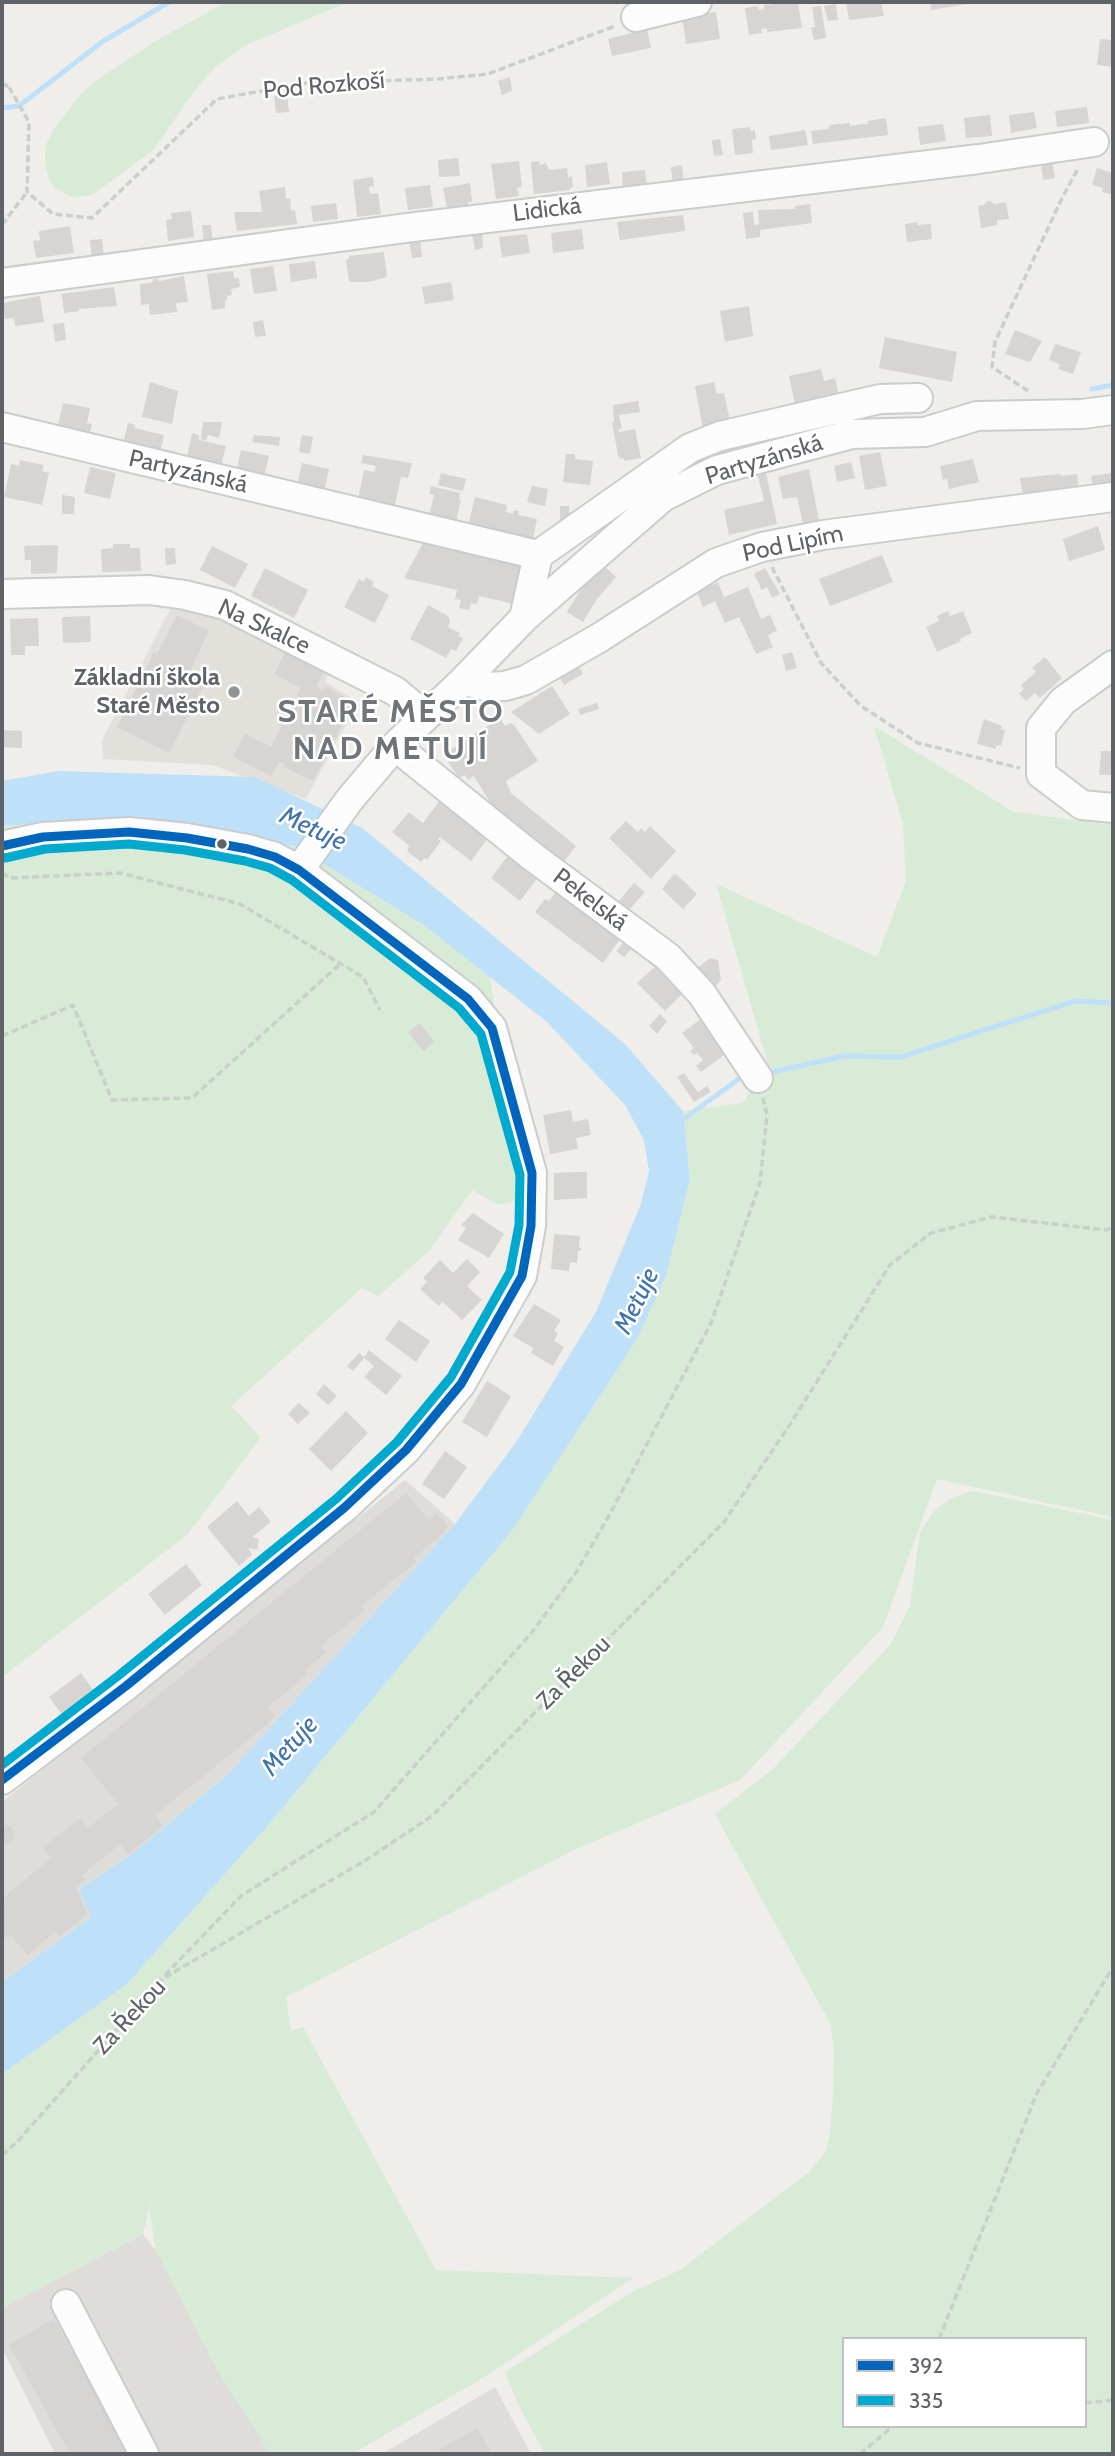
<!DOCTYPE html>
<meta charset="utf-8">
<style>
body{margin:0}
#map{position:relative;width:1115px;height:2456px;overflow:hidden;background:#efeeea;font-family:Cabin,sans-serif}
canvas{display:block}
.frame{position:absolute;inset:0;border:4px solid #5f6368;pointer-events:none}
.legend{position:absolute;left:842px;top:2337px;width:245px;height:91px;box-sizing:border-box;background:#fff;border:2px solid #bfc1c3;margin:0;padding:9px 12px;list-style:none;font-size:21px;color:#5f6368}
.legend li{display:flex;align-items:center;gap:14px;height:35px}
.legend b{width:35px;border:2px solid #bfc1c3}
</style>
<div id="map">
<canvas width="1115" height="2456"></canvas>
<div class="frame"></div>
<ul class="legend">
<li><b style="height:9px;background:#0065bd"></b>392</li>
<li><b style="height:9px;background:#00a9ce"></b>335</li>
</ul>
</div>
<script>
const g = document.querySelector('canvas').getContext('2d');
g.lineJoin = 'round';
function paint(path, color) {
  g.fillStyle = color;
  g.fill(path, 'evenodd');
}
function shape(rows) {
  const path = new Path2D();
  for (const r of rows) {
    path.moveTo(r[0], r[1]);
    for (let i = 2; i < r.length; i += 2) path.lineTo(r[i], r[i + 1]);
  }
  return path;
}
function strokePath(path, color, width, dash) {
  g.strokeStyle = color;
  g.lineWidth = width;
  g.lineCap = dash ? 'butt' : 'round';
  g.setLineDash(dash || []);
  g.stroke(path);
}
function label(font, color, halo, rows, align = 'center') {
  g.font = font + ' Cabin,sans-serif';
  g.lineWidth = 5;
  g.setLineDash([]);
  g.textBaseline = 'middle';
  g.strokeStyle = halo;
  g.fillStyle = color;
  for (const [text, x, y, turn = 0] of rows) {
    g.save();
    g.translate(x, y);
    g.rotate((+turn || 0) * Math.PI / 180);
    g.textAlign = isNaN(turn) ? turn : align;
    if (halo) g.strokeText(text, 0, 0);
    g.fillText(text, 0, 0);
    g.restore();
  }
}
paint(shape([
 [405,1480,455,1524,228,1774,132,1854,79,1889,91,1917,2,1982,2,1802],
 [143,2234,156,2251,271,2454,55,2454,2,2348,2,2308],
 [495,2387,531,2454,382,2454]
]), '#dfddda');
paint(shape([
 [180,590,329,671,325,682,358,702,306,799,212,765,103,759,102,740]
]), '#e2e0da');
paint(shape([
 [227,2,349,2,248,44,215,67,196,89,153,150,92,195,73,198,54,187,49,180,45,163,45,147,53,130,80,95,98,79,159,39],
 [874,726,1014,812,1113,825,1113,1517,937,1479,883,1627,740,1780,576,1849,286,1997,291,2031,303,2027,436,2270,633,2278,481,2379,352,2454,270,2454,216,2368,156,2251,150,2213,151,2201,143,2234,2,2308,2,2074,127,1984,271,1822,514,1528,637,1339,666,1276,690,1179,683,1111,743,1103,768,1064,716,884,877,957,906,881,903,824],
 [97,820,194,824,296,847,425,926,490,977,502,1061,513,1104,518,1200,498,1205,472,1190,430,1250,378,1296,362,1288,231,1406,261,1437,187,1535,2,1677,2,826],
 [972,1491,1113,1520,1113,2454,545,2454,518,2404,505,2372,632,2292,680,2270,808,2173,826,2151,830,2134,833,2095,834,2052,831,2025,715,1814,773,1769,891,1644,910,1606,920,1532,935,1510,952,1498],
 [844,2339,1085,2339,1085,2426,844,2426]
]), '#d8ebd6');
paint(shape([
 [59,771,255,777,362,828,625,1044,683,1111,690,1179,666,1276,637,1339,514,1528,271,1822,127,1984,2,2074,2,1982,91,1917,79,1889,132,1854,228,1774,455,1524,517,1441,596,1312,641,1204,649,1171,644,1140,625,1105,547,1022,425,926,296,847,194,824,97,820,2,826,2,781]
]), '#bfe0f9');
strokePath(shape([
 [2,108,19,106,102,42,169,2],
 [1092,389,1113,385],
 [763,1074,845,1056,901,1057,1075,1001,1113,1003],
 [680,1122,740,1078,747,1077]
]), '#bfe0f9', 5);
paint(shape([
 [798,2,802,28,767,32,767,28,761,29,762,33,749,35,745,8,758,6,759,10,764,9,764,5],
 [846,2,881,2,884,16,849,20],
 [930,2,973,2,973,3,931,10],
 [836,4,838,20,828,21,824,6],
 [821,6,826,38,814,40,811,27,815,27,812,7],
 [716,12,720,39,686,44,682,17],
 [647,29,651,48,612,56,608,39],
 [1100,39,1113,40,1113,67,1097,65],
 [510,77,512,91,502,95,498,81],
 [287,94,289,112,276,113,274,96],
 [1087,107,1089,123,1057,127,1055,111],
 [1034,112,1037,128,1011,133,1009,115],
 [990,115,992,136,966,138,964,118],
 [886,118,888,135,813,144,811,131,829,129,829,125,850,123,850,126,864,124,868,124,868,121],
 [943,124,946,141,920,145,918,127],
 [750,127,750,131,755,130,756,139,752,140,753,153,735,155,732,129],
 [805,130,808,145,771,150,769,136],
 [720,139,723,155,714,156,712,140],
 [458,158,460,176,439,177,438,160],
 [519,161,522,187,517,188,519,196,496,199,491,164],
 [539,161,540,165,546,163,549,170,567,168,568,177,572,176,573,187,570,188,570,190,534,194,531,165,532,162],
 [1052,161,1055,178,1043,180,1041,163],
 [607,162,610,184,587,187,585,165],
 [682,165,684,184,673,185,671,167],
 [1097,168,1113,173,1113,195,1102,192,1103,188,1092,185],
 [645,170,647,188,623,191,622,172],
 [373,177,374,186,369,187,370,194,378,193,381,214,357,217,353,180],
 [470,183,472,202,468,202,469,211,448,213,443,188],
 [430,185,433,207,408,210,405,188],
 [285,187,286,199,290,198,291,211,295,210,297,224,237,231,234,212,262,212,259,191],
 [987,201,991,201,994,204,1006,202,1009,219,997,220,997,225,981,228,978,206,984,205],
 [336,203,338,219,313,222,311,206],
 [810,204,812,223,760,230,760,237,746,239,743,213,753,212,754,225,759,224,758,210,795,209,795,206],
 [191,211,194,237,168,241,166,220,172,219,171,213],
 [683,215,685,231,620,240,617,222],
 [918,222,918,225,931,224,932,239,907,242,905,224],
 [202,225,211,225,213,242,204,243],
 [70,226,74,253,36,258,33,241,40,240,39,231],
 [582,229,584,249,553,253,551,233],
 [482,232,483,248,475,250,472,234],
 [527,234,530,253,502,257,499,237],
 [102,239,104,257,92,259,90,240],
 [420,239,422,257,412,258,409,240],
 [384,252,387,277,368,282,349,282,346,260,349,259,349,256],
 [315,261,317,278,291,282,289,264],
 [273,266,277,291,254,294,250,269],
 [233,271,234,278,239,278,240,287,231,289,232,295,227,296,228,299,225,300,225,308,212,310,207,274],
 [184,276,188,302,176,303,177,312,150,315,149,304,141,305,140,284,151,283,155,278,160,281],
 [451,282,454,300,425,304,422,287],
 [114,287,117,306,79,309,79,311,64,313,62,294],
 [40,296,44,322,15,326,14,318,5,319,2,303],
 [749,306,753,336,725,342,720,311],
 [263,320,266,336,255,337,253,322],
 [64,323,66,340,55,342,53,324],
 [1015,330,1042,341,1030,362,1005,354],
 [885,337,957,352,952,382,879,368],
 [1055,344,1081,352,1073,374,1058,369,1060,364,1049,360],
 [821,369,824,381,835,378,839,396,795,405,789,376],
 [150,382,178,391,172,424,142,417],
 [714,382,717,394,724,393,730,421,703,429,695,386],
 [638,401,640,412,619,415,622,429,618,429,619,432,635,429,641,458,624,461,624,458,620,459,618,455,612,423,614,422,613,405],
 [63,403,90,408,87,423,92,424,88,443,56,435],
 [203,422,222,422,219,438,208,435,206,441,201,439],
 [128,423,135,425,134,428,164,435,158,460,121,451],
 [192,433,199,435,199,440,226,446,219,473,186,461],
 [254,435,280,437,279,446,252,442],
 [302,435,313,437,310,454,299,452],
 [241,450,269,456,262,484,235,477],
 [880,452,887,486,865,490,859,456],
 [566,454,575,454,575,459,593,461,590,485,563,482],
 [363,455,412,463,408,478,401,477,393,513,357,504,364,470,374,472,376,466,361,463],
 [973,459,979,482,949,489,947,479,943,480,940,466],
 [20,460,44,465,42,471,49,473,42,505,4,497,11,464,19,466],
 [851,462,855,478,837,482,834,466],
 [302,463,329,469,323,497,296,491],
 [90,467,116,473,110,499,84,493],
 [809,469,819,520,803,524,797,497,783,499,778,477],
 [441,473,466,479,463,491,438,485],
 [766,473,777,524,729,535,724,510,764,501,758,476],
 [1113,473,1113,486,1093,489,1091,476],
 [1061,474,1061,476,1077,474,1079,487,1023,497,1020,478],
 [431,486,460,493,459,499,461,500,455,527,428,521,434,495,429,494],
 [532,486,548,489,545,506,527,502],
 [62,495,75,497,74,514,62,514],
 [475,497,507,505,506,512,513,514,514,510,519,511,518,515,537,519,532,543,467,530],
 [560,506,569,506,570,523,560,523],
 [1098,526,1105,550,1069,561,1063,539],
 [423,543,529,567,514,604,479,596,477,604,471,603,469,610,459,608,461,600,455,599,457,590,404,578],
 [113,544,130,544,130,548,140,548,141,571,102,572,101,549,113,548],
 [58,545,57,573,31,574,31,560,25,560,24,546],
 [212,546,248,564,235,588,200,570],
 [165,548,175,548,176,564,166,565],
 [882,555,893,582,830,606,819,579],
 [603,565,616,577,597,599,583,622,567,612,581,589],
 [265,568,308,590,294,618,251,596],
 [765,568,780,594,772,598,767,587,762,590,754,574],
 [366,577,374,582,372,586,389,595,375,623,344,607,359,579,364,582],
 [718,582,724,597,748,587,761,619,770,615,777,631,768,635,773,647,756,654,739,617,725,623,715,601,703,607,697,592],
 [428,605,448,616,450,621,448,627,460,633,458,636,463,638,456,651,451,649,446,658,410,639],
 [948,611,950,616,963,611,972,633,960,639,961,641,937,652,926,627,939,621,937,616],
 [177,615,209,631,190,671,207,679,169,753,117,727,154,652,157,654],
 [90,616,91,642,63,643,62,617],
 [38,618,39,646,25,646,25,655,11,655,10,619],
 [285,652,324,672,316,686,323,690,325,686,353,702,337,735,337,738,335,737,330,746,333,747,331,750,330,749,313,781,284,767,285,764,279,762,271,776,233,757,245,734,271,747,301,688,274,674],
 [792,652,797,668,786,671,782,655],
 [1045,657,1062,678,1040,698,1035,693,1026,701,1019,694,1024,689,1021,685,1036,672,1032,668],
 [579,666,583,674,564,685,559,677],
 [552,686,570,714,539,734,511,712],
 [597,703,599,709,580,715,578,709],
 [500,718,505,726,511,723,515,726,538,761,506,781,511,793,576,846,562,864,493,807,474,776,468,780,465,775,459,778,448,762,454,758,449,751],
 [984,719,1002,726,1001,729,1005,730,1001,746,996,745,996,749,977,744],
 [2,730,22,731,22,748,2,747],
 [1101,751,1113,751,1113,775,1099,775],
 [440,800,489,837,471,861,440,837,438,839,441,841,427,860,424,858,421,862,407,851,409,847,407,844,392,832,409,812,423,823],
 [626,821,638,832,641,828,645,832,650,826,676,851,651,879,609,838],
 [510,853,540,875,520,901,491,878],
 [676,874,697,894,683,909,662,889,673,875],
 [634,883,645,892,630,909,619,901],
 [558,889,621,938,603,963,535,912,545,899,549,901],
 [625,941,633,947,624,957,616,951],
 [710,958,718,960,721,980,714,988,695,970],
 [657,965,684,992,665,1011,637,983],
 [660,1014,667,1021,657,1034,649,1026],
 [705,1016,731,1050,701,1072,696,1066,703,1060,697,1053,694,1055,690,1051,694,1048,682,1033],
 [420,1023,434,1042,423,1051,408,1032],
 [684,1073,698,1092,707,1086,711,1092,694,1102,677,1077],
 [571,1110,573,1122,588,1119,591,1135,576,1138,578,1149,550,1154,543,1115],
 [577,1172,587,1172,587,1198,554,1200,554,1173],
 [473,1213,504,1234,489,1258,458,1240,466,1228,461,1225],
 [554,1234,580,1236,579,1247,581,1248,581,1251,578,1251,577,1263,570,1262,569,1271,551,1269],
 [467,1259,480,1272,467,1286,482,1300,462,1320,443,1302,439,1306,420,1289,427,1282,423,1278,440,1260,453,1273],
 [534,1304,561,1320,554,1331,558,1333,554,1341,564,1347,553,1366,531,1353,533,1348,513,1336],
 [399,1320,430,1341,416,1362,385,1339],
 [369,1350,402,1376,386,1395,364,1377,374,1366,364,1358,353,1371,347,1366,359,1353,364,1357],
 [487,1381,511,1396,487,1437,462,1422],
 [324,1384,337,1396,328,1405,316,1394],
 [299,1403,310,1413,298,1424,288,1414],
 [346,1411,368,1433,331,1471,309,1449],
 [445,1451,467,1467,444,1499,422,1484],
 [406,1493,429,1520,436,1513,448,1526,441,1535,414,1558,416,1562,361,1606,365,1610,320,1646,326,1653,305,1670,308,1674,268,1707,275,1715,268,1721,269,1723,155,1815,163,1826,128,1854,120,1844,82,1875,85,1880,76,1887,87,1914,59,1937,55,1932,27,1955,10,1934,2,1941,2,1899,51,1858,43,1848,80,1818,88,1828,118,1804,81,1758],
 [237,1501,249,1516,259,1507,271,1522,252,1537,259,1539,257,1550,248,1548,252,1555,239,1566,207,1527],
 [186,1564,202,1585,165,1615,148,1594],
 [81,1673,94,1691,62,1715,49,1697],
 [2,1825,8,1825,12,1828,14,1834,13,1839,2,1848],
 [54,2319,129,2454,70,2454,9,2345],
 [477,2428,492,2454,442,2454,439,2450]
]), '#d6d5d3');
const minor = shape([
 [636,17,697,2],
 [2,283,406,228,979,159,1094,142],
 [2,427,538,555,524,618],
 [538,555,690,448,720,436,880,399,918,398],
 [2,594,149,590,185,595,225,605,395,691,425,716],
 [1113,665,1063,701,1041,728,1041,774,1082,805,1113,808],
 [464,680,488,687,505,686,526,680,599,638,716,563,762,547,823,535,1113,497],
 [395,746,533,857,668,957,702,994,758,1078],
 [2,846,43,837,129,832,187,838,248,849,275,857,299,870,468,999,492,1028,532,1173,531,1226,522,1276,461,1384,406,1450,344,1508,126,1686,2,1780],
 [299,870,350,799,395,746,464,680,524,618,663,497,717,470,852,434,925,432,977,416,1082,414,1113,410],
 [66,2304,144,2454]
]);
strokePath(minor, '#cbcccc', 32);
strokePath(shape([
 [2,83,9,87],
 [9,87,29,122,27,192,53,214,92,218,217,99,306,83,438,79,488,74,615,26],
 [2,225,27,192],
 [1028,391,992,367,995,342,1062,198,1079,167],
 [772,567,821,663,861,706,918,743,1020,768],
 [2,873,10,878,120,873,240,904,363,977,380,1010],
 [2,1036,73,1005,112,1100,192,1098,340,964],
 [165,1975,241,1896,374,1812,533,1631,577,1571,611,1512,711,1323,760,1183,767,1115,763,1098],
 [2,2155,16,2143,162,1979,366,1860,432,1816,724,1522,789,1426,890,1265,931,1233,992,1217,1106,1230,1113,1228],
 [939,2339,1037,2093,1113,1967],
 [1085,2403,1113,2400],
 [860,2454,893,2426]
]), '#cacfcc', 3.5, [7, 3.5]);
strokePath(minor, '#fdfcfc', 28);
strokePath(shape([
 [2,846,43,837,129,832,187,838,248,849,275,857,299,870,468,999,492,1028,532,1173,531,1226,522,1276,461,1384,406,1450,344,1508,126,1686,2,1780]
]), '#0065bd', 9);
strokePath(shape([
 [2,1765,118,1676,336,1499,397,1442,451,1377,510,1272,519,1225,520,1175,481,1034,459,1008,292,880,270,868,245,861,185,850,129,844,45,849,5,858]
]), '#00a9ce', 9);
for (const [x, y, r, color] of [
 [234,692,7,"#919496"],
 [222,844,6,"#5f6368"]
]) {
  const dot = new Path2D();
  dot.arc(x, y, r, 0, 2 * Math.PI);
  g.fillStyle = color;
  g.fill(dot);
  strokePath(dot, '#fff', 2.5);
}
label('24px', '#5f6368', '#fff', [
 ["Pod Rozkoší",324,86,-5],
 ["Lidická",547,210,-7],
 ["Partyzánská",764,460,-17],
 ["Partyzánská",188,472,13],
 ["Pod Lipím",793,544,-12],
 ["Na Skalce",264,627,25],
 ["Pekelská",590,900,37],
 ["Za Řekou",574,1673,-45],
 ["Za Řekou",130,2017,-47]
]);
label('bold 24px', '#5f6368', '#fff', [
 ["Základní škola",220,678],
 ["Staré Město",220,706]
], 'right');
label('italic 26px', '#4174aa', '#fff', [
 ["Metuje",313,829,25],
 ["Metuje",637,1301,-64],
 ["Metuje",290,1746,-48]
]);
g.letterSpacing = '2px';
label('bold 32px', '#70757a', '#fff', [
 ["STARÉ MĚSTO",391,713],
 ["NAD METUJÍ",391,750]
]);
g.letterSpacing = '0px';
</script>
